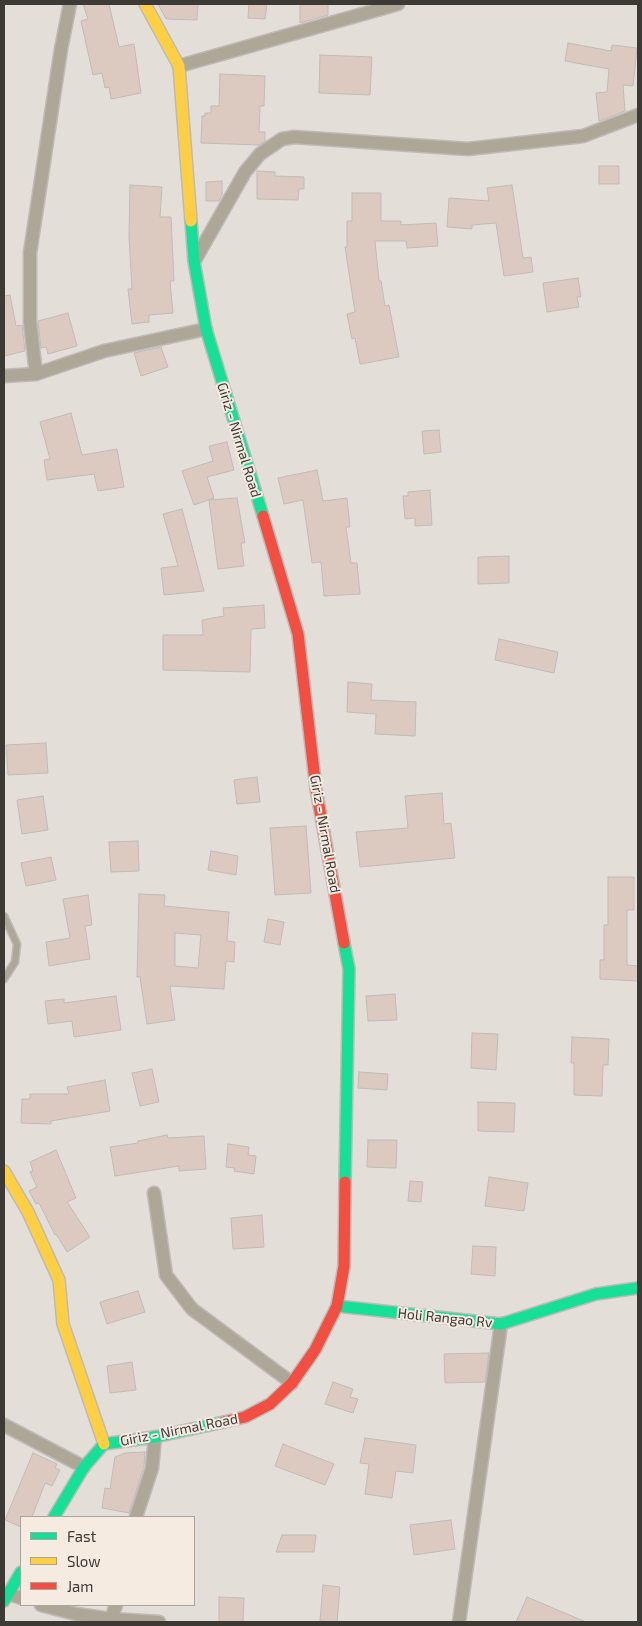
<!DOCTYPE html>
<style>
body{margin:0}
#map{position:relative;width:642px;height:1626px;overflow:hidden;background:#e4ded9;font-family:"Exo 2",sans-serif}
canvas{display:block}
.frame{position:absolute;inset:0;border:5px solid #3d3935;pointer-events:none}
.legend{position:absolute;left:20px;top:1516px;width:175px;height:90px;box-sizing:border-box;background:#f5ebe1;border:1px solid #aba49c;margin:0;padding:6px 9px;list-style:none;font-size:15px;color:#3d3935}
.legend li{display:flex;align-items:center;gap:10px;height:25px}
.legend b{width:25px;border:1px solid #aba49c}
</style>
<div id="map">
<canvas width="642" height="1626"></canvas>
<div class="frame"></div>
<ul class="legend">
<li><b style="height:6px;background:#16e098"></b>Fast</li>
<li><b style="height:6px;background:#ffcf43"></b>Slow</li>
<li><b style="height:6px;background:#f24e42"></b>Jam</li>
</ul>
</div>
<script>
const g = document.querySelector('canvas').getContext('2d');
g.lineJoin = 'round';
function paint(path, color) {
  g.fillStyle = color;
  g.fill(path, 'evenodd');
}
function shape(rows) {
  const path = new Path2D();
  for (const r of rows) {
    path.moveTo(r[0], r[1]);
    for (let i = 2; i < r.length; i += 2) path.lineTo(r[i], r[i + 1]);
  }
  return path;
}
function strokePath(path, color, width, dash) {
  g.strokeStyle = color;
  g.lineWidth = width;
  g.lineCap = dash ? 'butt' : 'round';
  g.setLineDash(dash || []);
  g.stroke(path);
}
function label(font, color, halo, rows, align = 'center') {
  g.font = font + ' "Exo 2",sans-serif';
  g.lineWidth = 4;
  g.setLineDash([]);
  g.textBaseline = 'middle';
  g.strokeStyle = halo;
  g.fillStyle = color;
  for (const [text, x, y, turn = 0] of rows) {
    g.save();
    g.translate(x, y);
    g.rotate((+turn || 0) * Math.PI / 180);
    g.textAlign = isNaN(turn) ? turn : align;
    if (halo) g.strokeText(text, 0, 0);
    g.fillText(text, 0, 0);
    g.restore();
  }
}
const building = shape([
 [83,4,109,4,119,47,134,44,141,93,111,99,109,87,105,88,102,73,93,75,81,21,88,19,83,4],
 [158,4,198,4,197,20,166,19,158,4],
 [249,4,267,4,265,19,248,18,249,4],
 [300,4,328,4,328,15,300,23,300,4],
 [568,43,611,51,612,45,637,48,633,86,623,85,625,111,599,121,596,93,607,92,609,69,565,61,568,43],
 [320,55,372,57,370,95,319,93,320,55],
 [220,74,265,76,264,106,260,106,259,132,265,132,265,141,259,145,201,143,202,116,205,116,205,113,211,113,211,106,219,106,220,74],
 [599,166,619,166,619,184,599,184,599,166],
 [257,171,275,172,275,176,304,177,304,189,299,189,298,200,257,199,257,171],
 [222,181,222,195,219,201,206,201,206,182,222,181],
 [130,185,162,187,160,217,171,217,174,281,170,281,173,313,149,315,149,322,132,324,128,289,132,289,129,237,130,185],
 [512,185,523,258,531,257,533,272,504,276,496,223,472,225,472,229,447,227,449,198,489,201,487,188,512,185],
 [352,193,381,193,381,221,401,221,401,225,436,223,438,246,407,248,406,241,375,241,379,281,381,281,385,306,389,305,399,357,360,364,355,338,352,339,347,314,355,312,345,247,347,247,347,221,352,221,352,193],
 [578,278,581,297,577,297,579,307,547,312,543,283,578,278],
 [10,295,16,326,22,325,25,351,4,356,4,296,10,295],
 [68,313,77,346,48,354,46,347,41,348,38,321,68,313],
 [161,347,168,367,141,376,134,353,161,347],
 [71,413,82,455,117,449,124,487,98,491,94,474,47,480,44,460,50,459,40,422,71,413],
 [439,430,441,452,424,454,422,431,439,430],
 [227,442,234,470,207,477,214,498,194,505,182,471,213,461,209,446,227,442],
 [317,470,323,501,347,498,350,527,346,527,351,563,357,563,360,594,324,596,321,562,312,563,303,500,284,504,278,478,317,470],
 [430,490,432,525,415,526,415,518,405,519,403,496,408,496,408,492,430,490],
 [237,498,245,543,241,543,244,566,218,569,209,500,237,498],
 [182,509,204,591,164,595,161,568,178,566,163,514,182,509],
 [509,556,509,583,478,584,478,557,509,556],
 [264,605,265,628,251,629,250,672,163,670,163,635,203,635,202,620,224,616,223,608,264,605],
 [499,639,558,652,554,673,495,660,499,639],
 [348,682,372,684,371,700,416,702,415,736,375,734,376,714,347,712,348,682],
 [46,743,48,773,8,775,6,745,46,743],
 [257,777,260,802,237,804,234,780,257,777],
 [442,793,444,824,451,823,455,858,360,867,356,832,408,828,405,796,442,793],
 [43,796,48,830,22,834,17,800,43,796],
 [306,826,311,893,275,895,270,828,306,826],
 [138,841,139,871,111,872,109,842,138,841],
 [211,851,238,856,236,875,208,870,211,851],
 [51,857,56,880,26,886,21,863,51,857],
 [608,877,634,877,634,910,627,910,627,965,638,966,638,981,600,979,600,960,604,960,604,925,608,925,608,877],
 [139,894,165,895,164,906,229,912,227,941,235,942,234,962,226,961,224,989,170,986,175,1020,147,1024,140,977,137,977,139,894],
 [175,933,201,935,198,968,175,966,175,933],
 [88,895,92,925,85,926,90,959,49,966,46,942,70,938,63,899,88,895],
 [268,919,284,922,280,945,264,942,268,919],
 [395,994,397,1020,368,1021,366,996,395,994],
 [116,996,121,1030,74,1037,72,1021,48,1024,45,1001,64,999,64,1003,116,996],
 [472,1033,498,1034,496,1070,471,1068,472,1033],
 [572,1037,609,1039,608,1065,603,1065,602,1096,574,1095,574,1063,571,1063,572,1037],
 [152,1069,159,1102,140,1106,132,1073,152,1069],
 [359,1072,388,1074,387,1090,358,1088,359,1072],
 [105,1080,110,1111,51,1121,51,1124,21,1123,22,1099,30,1099,30,1094,69,1094,67,1087,105,1080],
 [478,1102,515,1103,514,1132,478,1131,478,1102],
 [167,1135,168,1138,204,1136,206,1169,179,1171,179,1166,115,1176,110,1147,138,1143,138,1141,167,1135],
 [368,1140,397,1140,396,1168,367,1167,368,1140],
 [228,1144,249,1147,248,1155,256,1156,254,1174,234,1171,235,1168,226,1167,228,1144],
 [56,1150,76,1198,67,1202,90,1237,67,1252,56,1234,55,1235,39,1203,36,1204,29,1191,37,1187,30,1172,33,1171,30,1162,56,1150],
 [489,1177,528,1183,524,1211,485,1206,489,1177],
 [410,1181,423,1182,421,1202,408,1201,410,1181],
 [262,1215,264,1247,233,1249,231,1218,262,1215],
 [473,1246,496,1247,495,1276,471,1274,473,1246],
 [138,1291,145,1312,107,1324,100,1302,138,1291],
 [489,1353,485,1382,445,1383,444,1354,489,1353],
 [132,1362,136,1390,110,1393,107,1366,132,1362],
 [333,1382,353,1389,350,1397,358,1399,353,1413,325,1404,333,1382],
 [365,1438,416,1445,413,1473,396,1471,392,1498,365,1494,369,1464,360,1463,365,1438],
 [283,1444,334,1464,325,1485,275,1466,283,1444],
 [145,1452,144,1466,129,1513,102,1508,105,1488,110,1489,115,1457,125,1453,145,1452],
 [33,1453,57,1464,55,1468,60,1470,52,1486,45,1483,32,1517,21,1517,21,1527,5,1520,33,1453],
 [451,1520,455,1549,414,1555,410,1525,451,1520],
 [282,1535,316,1535,314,1552,276,1552,282,1535],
 [323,1585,340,1587,337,1622,320,1621,323,1585],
 [219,1597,244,1598,243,1622,219,1622,219,1597],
 [527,1597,586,1622,516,1622,527,1597]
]);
paint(building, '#dccac1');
strokePath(building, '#c0bbb7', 1);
const lane = shape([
 [4,916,17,944,15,962,4,979]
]);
const street = shape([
 [179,66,398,4],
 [195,260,245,172,260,154,282,139,294,137,468,149,583,136,638,115],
 [36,374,30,322,30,253,61,49,70,4],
 [4,376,36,374,104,351,206,329],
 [154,1193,166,1275,192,1309,292,1383],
 [4,1425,84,1467],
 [136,1517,152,1468,155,1437],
 [9,1594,21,1598],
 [41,1605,76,1614,111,1619,159,1622],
 [110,1622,116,1605],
 [459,1622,501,1324]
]);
const fast = shape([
 [191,221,194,261,206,329,263,516],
 [344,943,349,969,345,1182],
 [337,1306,501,1324,596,1294,638,1288],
 [54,1517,84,1467,104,1444,155,1437,224,1422],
 [4,1601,21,1572]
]);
const slow = shape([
 [145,4,179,66,191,221],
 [4,1171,28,1212,59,1280,63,1324,104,1444]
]);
const jam = shape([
 [263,516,298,634,316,789,344,943],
 [224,1422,245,1417,270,1404,292,1383,315,1350,337,1306,344,1266,345,1182]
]);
strokePath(lane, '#bebab6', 9);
strokePath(street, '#bebab6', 15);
strokePath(fast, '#bebab6', 14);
strokePath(slow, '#bebab6', 14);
strokePath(jam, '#bebab6', 14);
strokePath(lane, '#ada797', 6);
strokePath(street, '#ada797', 12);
strokePath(fast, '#16e098', 11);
strokePath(slow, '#ffcf43', 11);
strokePath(jam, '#f24e42', 11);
label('14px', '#3d3935', '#f5ebe1', [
 ["Giriz - Nirmal Road",239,440,73],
 ["Giriz - Nirmal Road",325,834,80],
 ["Holi Rangao Rv",445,1318,6],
 ["Giriz - Nirmal Road",179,1430,-11]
]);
</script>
